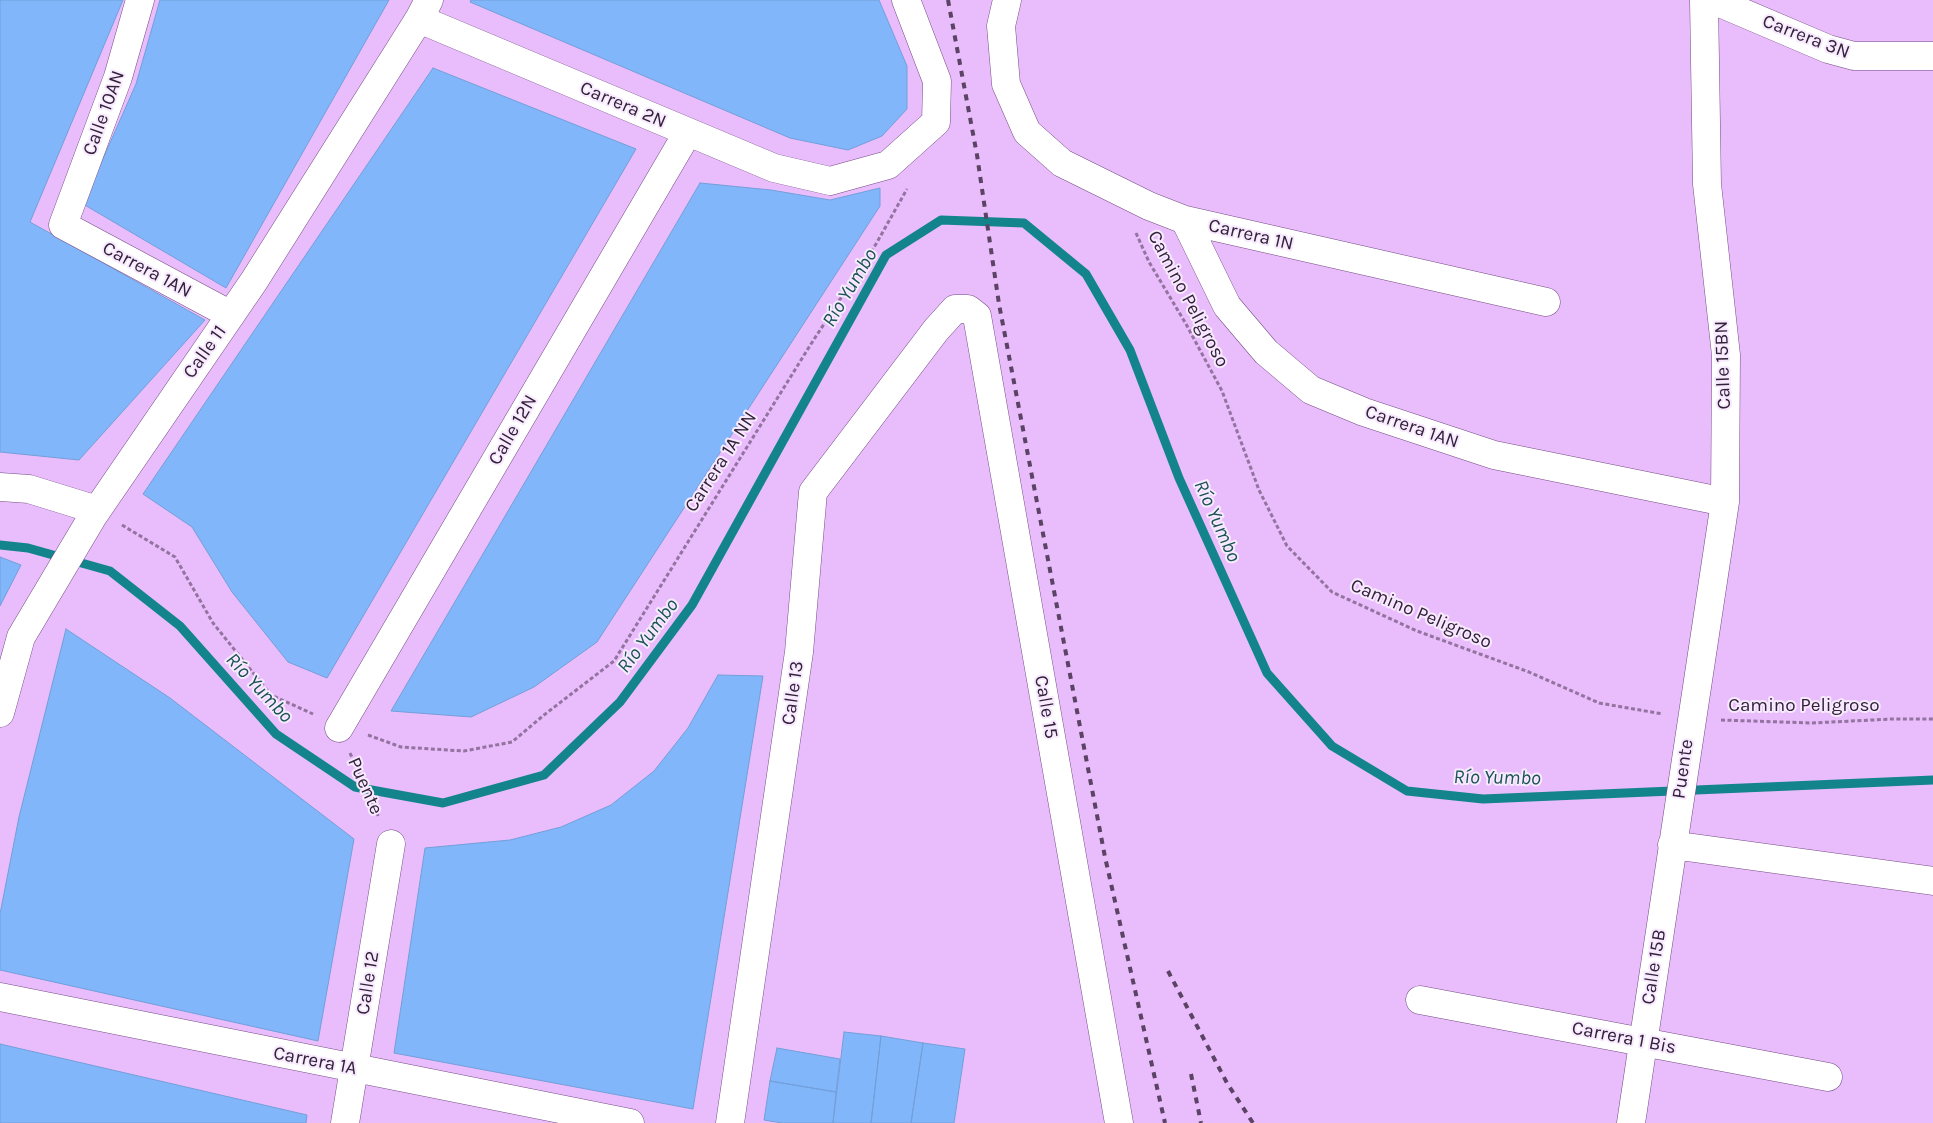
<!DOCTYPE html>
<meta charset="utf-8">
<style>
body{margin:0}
canvas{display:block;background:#e9bcfb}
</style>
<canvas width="1933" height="1123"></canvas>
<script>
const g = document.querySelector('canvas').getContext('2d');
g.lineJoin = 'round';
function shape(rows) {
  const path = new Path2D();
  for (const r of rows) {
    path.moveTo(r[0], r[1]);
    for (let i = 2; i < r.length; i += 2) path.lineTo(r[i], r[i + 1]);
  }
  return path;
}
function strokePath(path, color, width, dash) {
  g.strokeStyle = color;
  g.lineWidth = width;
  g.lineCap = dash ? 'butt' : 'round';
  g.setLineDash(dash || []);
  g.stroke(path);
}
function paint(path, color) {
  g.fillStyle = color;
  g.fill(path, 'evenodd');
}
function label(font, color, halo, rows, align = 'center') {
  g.font = font + ' Karla,sans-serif';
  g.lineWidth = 4;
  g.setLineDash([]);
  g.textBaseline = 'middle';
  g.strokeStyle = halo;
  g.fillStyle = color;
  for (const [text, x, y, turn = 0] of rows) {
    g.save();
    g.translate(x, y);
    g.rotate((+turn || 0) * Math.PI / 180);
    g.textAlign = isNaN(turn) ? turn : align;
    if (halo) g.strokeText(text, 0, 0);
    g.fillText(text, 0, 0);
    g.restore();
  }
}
strokePath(shape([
 [0,545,28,548,110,571,180,626,276,734,355,787,443,803,544,775,620,702,692,605,886,255,941,220,1024,223,1086,274,1130,350,1179,478,1267,673,1332,746,1407,791,1483,799,1933,780]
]), '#14848c', 9);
const building = shape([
 [0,0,123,0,30,222,205,320,79,460,0,452,0,0],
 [160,0,389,0,226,288,83,204,136,84,160,0],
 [471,0,879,0,907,66,907,109,882,136,848,150,790,138,470,2,471,0],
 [433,68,636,149,327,678,288,662,232,592,192,527,143,494,433,68],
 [700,183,771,190,830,200,880,188,880,206,597,642,534,687,471,717,391,711,700,183],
 [0,557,21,565,0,606,0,557],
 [66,629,170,698,354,839,318,1041,0,970,0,914,19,817,66,629],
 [718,675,763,676,693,1109,394,1053,425,848,510,840,561,827,611,805,654,771,688,728,718,675],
 [844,1032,881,1036,871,1123,833,1123,844,1032],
 [881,1036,923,1043,911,1123,871,1123,881,1036],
 [923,1043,965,1049,954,1123,911,1123,923,1043],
 [0,1044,307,1115,306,1123,0,1123,0,1044],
 [777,1048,840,1059,836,1092,770,1081,777,1048],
 [770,1081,836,1092,833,1123,782,1123,764,1120,770,1081]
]);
paint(building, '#81b6fb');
strokePath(building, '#739fd9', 1);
const minor = shape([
 [140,0,118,77,63,225,231,315],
 [1007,0,1001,26,1006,84,1027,132,1062,163,1149,206,1185,220,1546,302],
 [1713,0,1828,49,1854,56,1933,56],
 [419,19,774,168,830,181,888,165,936,122,937,81,906,0],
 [1185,220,1227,306,1266,352,1311,390,1364,412,1494,455,1725,502],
 [0,487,29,489,97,510],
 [0,713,21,637,93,516,254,281,419,19,429,0],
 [339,728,688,132],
 [1672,845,1933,881],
 [0,997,630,1123],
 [1420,1000,1828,1077],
 [345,1123,391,844],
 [730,1123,799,652,813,492,936,330,955,309,968,309,977,316,1119,1123],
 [1631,1123,1725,502,1726,355,1707,184,1704,0]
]);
strokePath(minor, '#754d85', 29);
strokePath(shape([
 [1136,233,1149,262,1186,324,1222,391,1259,490,1287,546,1332,592,1417,631,1529,672,1599,703,1663,714],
 [122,525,175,557,213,623,271,695,313,714],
 [1721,720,1812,723,1892,719,1933,719],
 [368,735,401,747,464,751,512,742,544,715,614,661,811,344,876,244,907,189],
 [350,753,379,818]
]), '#9373a0', 3, [4, 2.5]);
strokePath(minor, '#fff', 28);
strokePath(shape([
 [948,0,977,155,999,304,1105,857,1165,1123],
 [1168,971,1227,1083,1253,1123],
 [1191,1074,1201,1123]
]), '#5a4364', 4, [6, 6]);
label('19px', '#322139', '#f8eafe', [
 ["Carrera 3N",1806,37,21],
 ["Carrera 2N",623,105,23],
 ["Calle 10AN",104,113,-70],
 ["Carrera 1N",1251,235,13],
 ["Carrera 1AN",147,270,28],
 ["Camino Peligroso",1188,299,62],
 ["Calle 11",205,352,-55],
 ["Calle 15BN",1723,365,-92],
 ["Carrera 1AN",1412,427,19],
 ["Calle 12N",513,430,-60],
 ["Carrera 1A NN",721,462,-57],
 ["Camino Peligroso",1421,614,23],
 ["Calle 13",793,693,-82],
 ["Camino Peligroso",1804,706],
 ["Calle 15",1046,707,80],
 ["Puente",1683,769,-82],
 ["Puente",365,786,66],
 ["Calle 15B",1654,967,-81],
 ["Calle 12",368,983,-81],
 ["Carrera 1 Bis",1624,1038,11],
 ["Carrera 1A",315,1061,11]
]);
label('italic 20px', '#185252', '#f8eafe', [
 ["Río Yumbo",850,288,-59],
 ["Río Yumbo",1217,521,66],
 ["Río Yumbo",648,636,-53],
 ["Río Yumbo",259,688,47],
 ["Río Yumbo",1497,778,1]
]);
</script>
